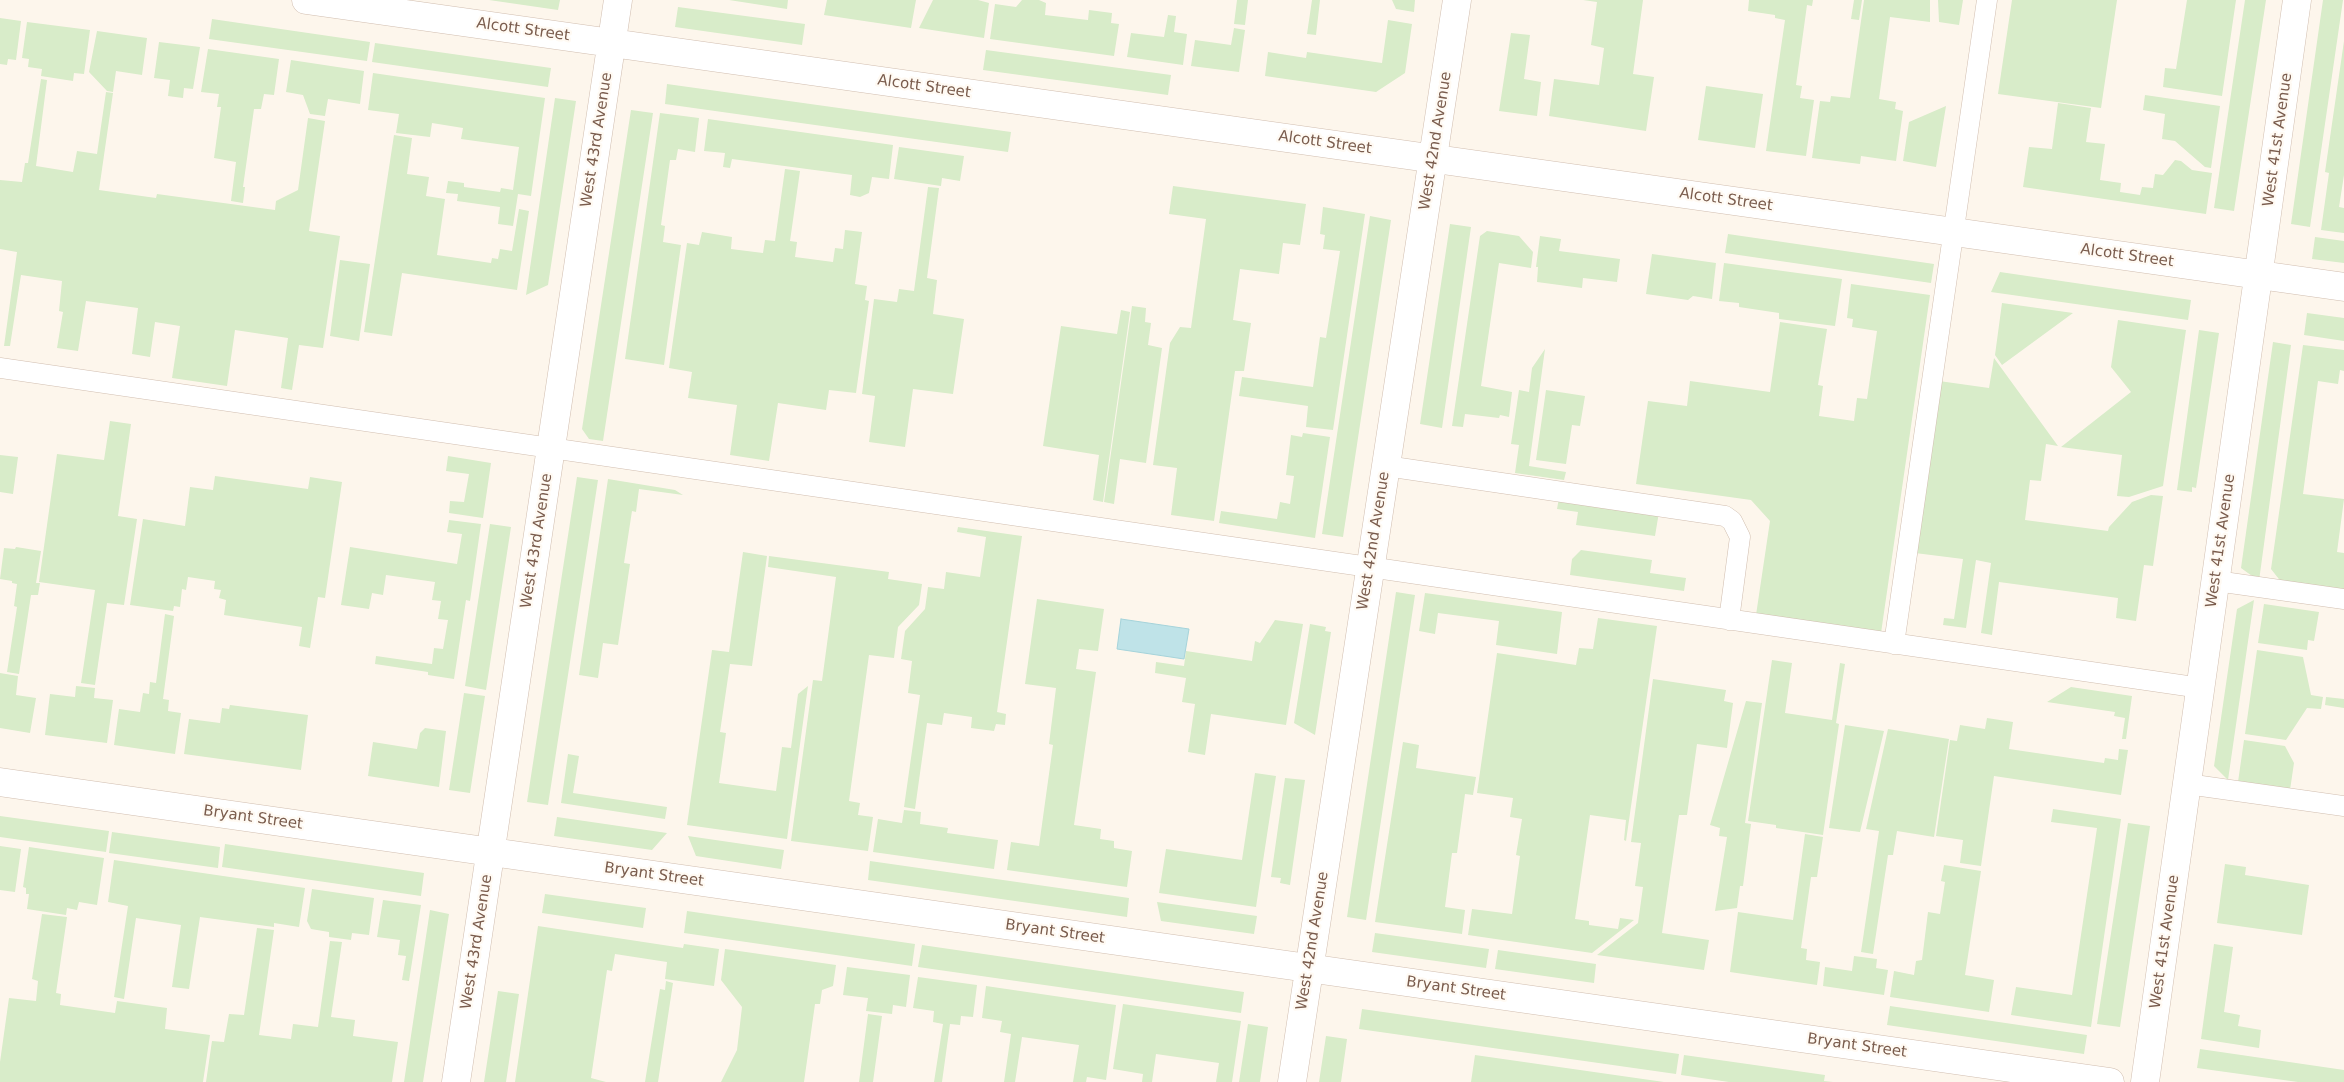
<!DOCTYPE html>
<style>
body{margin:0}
canvas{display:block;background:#fdf6ec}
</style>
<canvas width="2344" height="1082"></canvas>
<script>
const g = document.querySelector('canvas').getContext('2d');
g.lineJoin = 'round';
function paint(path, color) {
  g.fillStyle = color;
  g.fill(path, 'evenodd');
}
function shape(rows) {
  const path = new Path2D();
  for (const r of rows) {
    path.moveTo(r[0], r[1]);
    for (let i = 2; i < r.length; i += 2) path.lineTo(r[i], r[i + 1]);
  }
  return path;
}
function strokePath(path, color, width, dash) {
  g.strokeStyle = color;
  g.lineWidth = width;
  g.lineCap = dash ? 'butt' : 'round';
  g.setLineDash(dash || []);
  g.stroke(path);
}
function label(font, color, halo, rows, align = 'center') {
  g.font = font + ' "DejaVu Sans",sans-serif';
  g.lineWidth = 4.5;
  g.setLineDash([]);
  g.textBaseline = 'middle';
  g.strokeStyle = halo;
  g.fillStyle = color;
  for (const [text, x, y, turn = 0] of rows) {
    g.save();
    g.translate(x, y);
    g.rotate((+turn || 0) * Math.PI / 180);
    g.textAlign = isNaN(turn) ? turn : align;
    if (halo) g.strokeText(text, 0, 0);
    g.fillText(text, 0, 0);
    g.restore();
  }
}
paint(shape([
 [489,0,560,0,558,10],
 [729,0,788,0,787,9],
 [827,0,916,0,911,28,824,15],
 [933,0,978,0,989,3,984,38,919,28],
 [1022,0,1039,0,1046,3,1045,15,1088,20,1089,10,1112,13,1111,23,1119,24,1114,56,990,39,995,4,1016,7],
 [1237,0,1248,0,1245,25,1234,24],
 [1312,0,1320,0,1316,35,1307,34],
 [1392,0,1415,0,1414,12,1396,9],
 [1583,0,1643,0,1633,74,1654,77,1646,131,1549,116,1554,79,1599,85,1604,48,1591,45,1597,2],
 [1749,0,1813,0,1812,6,1807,5,1796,85,1802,86,1800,98,1814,100,1806,156,1766,151,1785,20,1775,18,1775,15,1748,11],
 [1854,0,1862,0,1859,20,1851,19],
 [1864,0,1930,0,1930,22,1890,17,1879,99,1896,102,1895,109,1903,111,1896,161,1861,156,1860,164,1812,158,1820,101,1830,102,1831,96,1850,98],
 [1938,0,1963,0,1959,25,1939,22],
 [2012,0,2117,0,2101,108,1998,94],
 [2187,0,2236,0,2222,96,2163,87,2165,68,2176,69],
 [2245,0,2266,0,2234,211,2214,208],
 [2323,0,2343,0,2310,227,2291,224],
 [678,7,805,24,802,45,675,27],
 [1168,15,1176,16,1174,32,1187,34,1183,65,1127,57,1131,33,1164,37],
 [0,18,21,21,16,60,8,59,7,65,0,64],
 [212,19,370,42,367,61,209,39],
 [1388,20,1412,24,1405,73,1376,92,1265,76,1268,52,1306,58,1307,52,1382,63],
 [27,22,90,30,84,74,74,73,73,81,41,76,42,69,28,67,29,59,22,58],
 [1234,28,1245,30,1239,72,1191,66,1195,40,1231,45],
 [97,31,147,38,142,75,116,71,113,92,107,91,89,72],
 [1511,33,1530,35,1524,79,1541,82,1537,116,1499,111],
 [2344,41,2344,175,2339,207,2344,208,2344,233,2321,230,2329,173,2325,172],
 [159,42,200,47,193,89,184,88,183,98,168,96,170,80,154,78],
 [375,43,551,68,548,87,372,62],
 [208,49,279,59,274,95,264,94,261,109,254,109,243,187,245,187,243,203,231,201,236,162,214,158,221,107,217,107,219,94,201,92],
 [986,50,1171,75,1168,95,983,70],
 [291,60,364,71,360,104,328,99,325,116,310,114,303,95,286,92],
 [373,73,545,98,531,196,518,194,513,226,498,224,500,207,457,201,458,194,446,193,448,181,464,183,464,187,500,192,501,188,513,190,519,147,461,139,463,128,432,123,430,137,396,133,399,114,368,110],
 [41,79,47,80,36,166,73,172,77,151,97,154,106,92,113,93,99,190,156,198,157,194,275,210,276,201,298,190,308,118,325,121,309,231,340,236,323,348,299,345,292,390,281,388,288,338,235,330,227,386,172,378,180,326,155,322,150,357,132,354,138,308,86,301,78,351,57,348,63,312,59,311,62,281,21,275,10,346,4,346,17,252,0,249,0,180,22,182,25,163,28,163],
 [667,84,1011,132,1008,152,665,104],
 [1706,86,1763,94,1755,148,1698,140],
 [2145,95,2220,106,2211,168,2205,167,2175,141,2162,139,2165,114,2143,110],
 [555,98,576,101,548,285,526,295],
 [2058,103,2091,108,2086,142,2105,144,2100,180,2121,183,2120,192,2140,195,2142,187,2153,188,2155,174,2163,175,2175,160,2181,161,2192,170,2212,173,2206,214,2023,187,2029,147,2052,149],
 [1946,106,1936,167,1903,161,1909,122],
 [631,110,653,113,603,441,589,439,582,429],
 [660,113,699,118,695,152,678,149,676,160,670,160,661,225,665,226,663,242,681,245,664,365,625,359],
 [708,119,893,145,889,179,872,177,869,193,860,197,850,195,852,175,732,159,730,168,723,167,725,153,704,151],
 [394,135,412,138,407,174,429,177,426,196,445,199,437,255,491,263,492,258,498,259,500,249,512,251,519,209,529,211,517,290,402,273,392,336,364,332],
 [899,147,964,156,960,181,942,178,941,186,894,179],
 [785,169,800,171,790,241,797,242,795,257,833,262,835,248,843,249,845,230,862,232,855,284,867,286,865,300,869,301,856,393,829,390,826,410,778,403,769,461,730,455,737,405,688,398,692,372,669,368,687,243,699,245,702,232,732,237,731,249,763,253,765,240,775,241],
 [1173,186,1306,204,1300,245,1283,243,1279,274,1240,269,1233,320,1251,323,1244,371,1235,371,1214,521,1171,515,1177,468,1153,465,1170,343,1180,327,1191,328,1206,219,1169,214],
 [928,187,939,188,927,278,937,280,933,314,964,319,953,394,913,389,905,447,869,442,875,396,862,394,874,299,897,302,899,289,914,291],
 [1323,207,1365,214,1333,430,1306,427,1308,406,1239,396,1242,377,1313,387,1320,337,1326,338,1340,251,1323,249,1325,235,1320,234],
 [1370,216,1391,220,1343,537,1322,534],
 [1450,224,1471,227,1442,428,1420,424],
 [1487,231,1519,236,1533,252,1531,268,1499,263,1481,386,1512,392,1509,417,1500,415,1499,418,1465,414,1463,427,1452,426,1480,236],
 [1728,234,1934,264,1931,283,1725,253],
 [1540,236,1561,239,1559,251,1620,259,1617,282,1583,278,1582,288,1537,282,1538,267,1536,267],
 [2315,237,2344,241,2344,263,2312,259],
 [1652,254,1716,263,1712,299,1693,296,1688,300,1646,294],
 [340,260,370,264,359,341,330,336],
 [1724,263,1842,279,1835,326,1779,319,1779,313,1739,307,1739,303,1719,301],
 [2000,272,2191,300,2188,320,1991,292],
 [1851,284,1930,295,1881,633,1756,615,1770,521,1751,500,1636,484,1648,401,1687,406,1690,381,1770,392,1780,322,1827,329,1818,385,1823,386,1819,416,1854,421,1857,398,1867,399,1877,331,1852,327,1853,319,1847,318],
 [2002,303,2073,313,2002,365,1995,355],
 [1132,306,1146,308,1145,322,1151,323,1148,345,1162,348,1146,463,1120,459,1114,504,1104,502],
 [1121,310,1130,312,1103,502,1093,500,1099,455,1043,446,1061,326,1117,334],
 [2307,313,2344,318,2344,341,2304,335],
 [2118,320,2186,330,2163,486,2129,497,2117,496,2122,455,2061,447,2131,392,2111,367],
 [2199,330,2219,333,2196,488,2192,487,2192,492,2177,490],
 [2273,342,2291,345,2259,581,2241,568],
 [2303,345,2344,350,2344,371,2340,370,2338,384,2318,381,2303,494,2344,499,2337,552,2344,553,2344,592,2282,583,2271,569],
 [1545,349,1529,466,1566,472,1564,480,1515,473,1519,445,1511,444,1519,390,1529,392,1532,368],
 [1994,358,2058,446,2046,444,2041,481,2030,480,2025,520,2108,531,2109,527,2132,502,2151,495,2163,496,2153,566,2144,565,2136,621,2116,618,2118,598,1999,582,1992,635,1981,633,1991,563,1976,560,1966,628,1943,625,1944,618,1954,619,1963,559,1915,553,1939,381,1989,388],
 [1546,390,1585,396,1580,426,1572,425,1566,464,1536,460],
 [110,421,131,424,118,516,137,519,124,605,107,603,95,685,81,683,95,590,39,582,57,454,104,460],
 [1303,433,1330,437,1315,538,1219,523,1221,511,1277,519,1280,502,1290,504,1294,476,1286,475,1291,435,1302,437],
 [0,455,18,457,13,494,0,492],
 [448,456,491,463,483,518,449,513,450,501,464,502,469,474,446,471],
 [215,476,308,489,310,477,342,482,325,598,318,597,310,648,299,646,302,627,224,615,226,600,219,598,221,590,214,589,215,581,188,577,186,590,182,589,180,607,174,606,173,611,130,605,143,519,185,526,190,487,213,490],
 [577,477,598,480,548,805,527,802],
 [608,479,675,490,683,495,639,489,636,512,632,511,624,563,630,564,618,645,603,643,598,678,579,675],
 [1559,498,1659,512,1655,536,1576,525,1578,512,1557,509],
 [449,520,481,524,470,601,466,600,454,679,428,675,428,672,375,664,376,656,432,664,434,648,443,649,448,620,438,619,441,601,432,600,435,582,386,575,383,595,372,593,369,609,341,605,350,547,457,564,462,534,447,532],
 [490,524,511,527,486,690,465,686],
 [958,527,1022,536,997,712,1006,714,1005,725,996,724,994,731,971,728,972,717,944,713,942,725,927,723,915,809,904,807,920,695,908,693,912,661,901,659,905,631,925,609,928,587,944,589,946,572,980,577,986,537,957,532],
 [16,547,41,551,36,583,40,583,38,595,31,595,19,674,7,672,17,607,14,606,17,584,12,583,12,581,0,579,4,548,15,549],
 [1581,550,1652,560,1650,573,1686,578,1684,591,1570,575,1572,559],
 [743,552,767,556,752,666,730,664,720,732,726,733,719,783,776,791,782,747,791,748,798,694,808,686,787,839,687,825,712,650,729,652],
 [769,556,889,572,888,579,922,584,919,605,898,627,894,658,869,655,849,801,860,803,858,815,873,817,868,851,791,841,813,680,822,681,836,577,768,567],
 [1396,592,1415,595,1366,920,1347,917],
 [1425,593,1562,612,1557,654,1496,645,1499,621,1438,613,1435,634,1419,631],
 [1037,599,1104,609,1098,651,1079,649,1076,669,1096,672,1074,825,1101,829,1100,839,1114,841,1114,848,1132,851,1127,887,1007,870,1011,842,1039,846,1053,745,1049,744,1056,688,1025,684],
 [2254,600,2228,780,2214,766,2237,609],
 [2264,604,2319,612,2314,641,2308,640,2307,650,2258,643],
 [165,614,174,616,163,699,169,700,168,711,181,713,175,754,114,745,119,709,140,712,143,693,149,694,150,682,156,683],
 [1598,618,1657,626,1626,841,1624,840,1626,820,1590,815,1575,919,1589,921,1589,925,1618,929,1620,918,1634,920,1592,953,1468,935,1472,909,1512,914,1520,856,1516,855,1522,819,1510,817,1513,798,1477,793,1497,653,1576,665,1579,648,1593,649],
 [1275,620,1303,624,1286,725,1211,714,1205,755,1188,752,1195,704,1182,702,1186,678,1155,673,1156,662,1184,666,1186,651,1252,661,1255,641,1260,643],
 [1310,624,1326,627,1325,631,1331,632,1315,735,1294,723],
 [2257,650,2303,657,2311,695,2323,697,2321,709,2307,708,2286,740,2245,734],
 [1772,660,1792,663,1785,713,1832,720,1840,663,1845,664,1836,723,1839,724,1823,835,1776,828,1776,825,1748,821],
 [0,673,18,676,16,695,36,698,30,733,0,728],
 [1653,679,1726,690,1724,701,1733,703,1727,748,1697,744,1687,815,1679,815,1662,933,1709,940,1704,970,1597,955,1638,923,1643,887,1635,886,1641,843,1631,842],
 [76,686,95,688,94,698,113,700,107,743,45,735,50,694,75,697],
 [2071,687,2132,696,2126,739,2122,739,2125,718,2114,716,2115,712,2047,702],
 [464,693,485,696,470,793,449,790],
 [2326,697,2344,699,2344,708,2325,705],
 [1746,701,1762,703,1745,823,1751,824,1743,886,1740,886,1737,908,1715,911,1727,837,1719,836,1720,828,1710,825],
 [230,705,308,715,301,770,184,754,189,719,220,723,222,708,229,709],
 [1987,718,2013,722,2009,749,2104,763,2105,758,2118,760,2119,749,2128,750,2121,795,1994,776,1981,866,1960,863,1963,840,1936,836,1950,740,1957,741,1960,725,1985,729],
 [1845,725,1884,731,1860,832,1829,828],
 [425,728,446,731,439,787,368,776,373,742,417,749,420,733],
 [1888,729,1949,739,1934,837,1897,831,1893,855,1888,855,1873,954,1861,952,1879,831,1866,829],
 [2244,740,2285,746,2294,763,2290,790,2238,782],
 [1403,742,1419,745,1416,768,1476,777,1473,795,1465,794,1457,853,1452,853,1445,907,1465,910,1462,934,1375,922],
 [568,754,579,756,573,793,667,807,665,819,561,803],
 [1255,773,1276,776,1256,907,1159,893,1166,849,1242,860],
 [1285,778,1305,780,1290,885,1280,883,1281,878,1271,877],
 [2053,809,2121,819,2091,1027,2011,1015,2016,987,2072,995,2097,828,2051,822],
 [904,810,921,812,920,824,948,828,947,833,998,840,994,869,873,852,878,819,902,823],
 [0,816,109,831,106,852,0,837],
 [557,817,667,833,652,850,554,836],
 [2128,823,2150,826,2120,1027,2097,1024],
 [112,832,220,847,218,868,109,853],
 [1805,834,1823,837,1817,877,1811,877,1801,948,1807,949,1806,960,1820,962,1817,985,1730,972,1738,912,1793,920],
 [688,836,784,850,781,869,696,856],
 [225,844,424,873,421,896,222,867],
 [0,846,21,849,15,892,0,890],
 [29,847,104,858,97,905,79,902,77,910,67,908,66,915,27,909,29,894,26,894,26,888,23,887],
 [114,860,305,888,299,927,274,923,274,927,200,917,189,989,172,987,181,925,136,918,124,999,114,997,128,906,108,902],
 [870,861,1129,898,1127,917,868,880],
 [2225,864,2246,867,2245,875,2309,885,2302,935,2217,923],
 [1944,865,1981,871,1965,975,1994,980,1989,1012,1890,997,1894,971,1914,975,1916,961,1922,960,1928,912,1940,914,1945,882,1941,881],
 [312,889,374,898,369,935,352,933,351,940,329,937,329,932,311,929,307,921],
 [545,894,646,908,643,928,542,913],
 [383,900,421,905,409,981,402,980,406,956,398,955,400,940,377,937],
 [1157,902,1257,916,1254,934,1161,921],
 [430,910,449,914,423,1082,404,1082],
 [687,911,915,944,912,966,684,933],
 [42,914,67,917,56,993,61,994,60,1005,115,1013,117,1001,167,1008,165,1029,210,1035,203,1082,0,1082,0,1062,9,998,36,1001,38,981,32,979],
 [538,926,683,948,684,944,719,949,714,986,665,979,667,962,615,954,612,971,607,970,591,1078,606,1082,515,1082],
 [257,928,274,930,259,1035,291,1039,293,1024,318,1027,330,941,342,942,331,1017,355,1020,353,1036,398,1042,392,1082,206,1082,212,1041,224,1042,229,1014,244,1015],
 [1375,933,1489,949,1486,968,1372,952],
 [2214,944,2233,947,2224,1012,2240,1015,2238,1026,2261,1030,2259,1048,2201,1039],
 [922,945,1244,992,1241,1013,918,967],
 [725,949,836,965,833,986,822,990,820,1004,815,1004,804,1082,721,1082,737,1050,742,1007,721,980],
 [1498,950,1596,964,1594,983,1495,969],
 [1854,956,1877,959,1876,968,1888,970,1884,995,1823,986,1825,967,1852,971],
 [847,967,910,975,906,1007,893,1005,892,1014,866,1011,868,998,843,995],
 [918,977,977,985,973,1017,961,1016,960,1025,950,1024,942,1082,934,1082,943,1024,933,1022,934,1011,913,1008],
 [666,981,673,983,658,1082,645,1082,660,989,665,990],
 [986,986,1116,1005,1106,1080,1087,1077,1086,1082,1073,1082,1079,1045,1022,1037,1015,1082,1004,1082,1011,1034,1000,1032,1002,1021,982,1018],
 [498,991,519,994,506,1082,484,1082],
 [1123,1004,1241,1021,1232,1082,1216,1082,1219,1063,1156,1054,1152,1082,1142,1082,1143,1074,1113,1069],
 [1890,1006,2087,1035,2084,1054,1887,1025],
 [1362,1009,1679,1054,1676,1074,1359,1029],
 [868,1014,882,1016,873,1082,859,1082],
 [1248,1024,1268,1027,1260,1082,1239,1082],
 [1326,1036,1347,1039,1341,1082,1319,1082],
 [2200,1049,2344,1070,2344,1082,2298,1082,2197,1068],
 [1475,1055,1664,1082,1471,1082],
 [1684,1055,1825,1075,1824,1081,1833,1082,1729,1082,1681,1075]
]), '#d8ecc9');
const water = shape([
 [1121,619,1189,629,1184,659,1117,649,1121,619]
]);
paint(water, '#bfe3e8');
strokePath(water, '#a5d3da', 1);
const service = shape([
 [0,368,2201,688],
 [1386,466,1725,516,1732,521,1740,537,1729,620],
 [2216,581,2344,599],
 [1894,644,1987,0],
 [2187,784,2344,806]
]);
const minor = shape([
 [306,0,2344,287],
 [0,782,2110,1082],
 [456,1082,618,0],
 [1292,1082,1457,0],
 [2145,1082,2297,0]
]);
strokePath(service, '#d1beb0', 21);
strokePath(minor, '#d1beb0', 29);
strokePath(service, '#fff', 20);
strokePath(minor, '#fff', 28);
label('15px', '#7a5c4d', '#fffaf3', [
 ["Alcott Street",523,30,8],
 ["Alcott Street",924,87,8],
 ["West 43rd Avenue",597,140,-81],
 ["West 41st Avenue",2278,140,-82],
 ["West 42nd Avenue",1436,141,-81],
 ["Alcott Street",1325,143,8],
 ["Alcott Street",1726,200,8],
 ["Alcott Street",2127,256,8],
 ["West 43rd Avenue",537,541,-81],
 ["West 42nd Avenue",1374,541,-81],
 ["West 41st Avenue",2221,541,-82],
 ["Bryant Street",253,818,8],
 ["Bryant Street",654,875,8],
 ["Bryant Street",1055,932,8],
 ["West 42nd Avenue",1313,941,-81],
 ["West 43rd Avenue",477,942,-81],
 ["West 41st Avenue",2165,942,-82],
 ["Bryant Street",1456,989,8],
 ["Bryant Street",1857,1046,8]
]);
</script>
